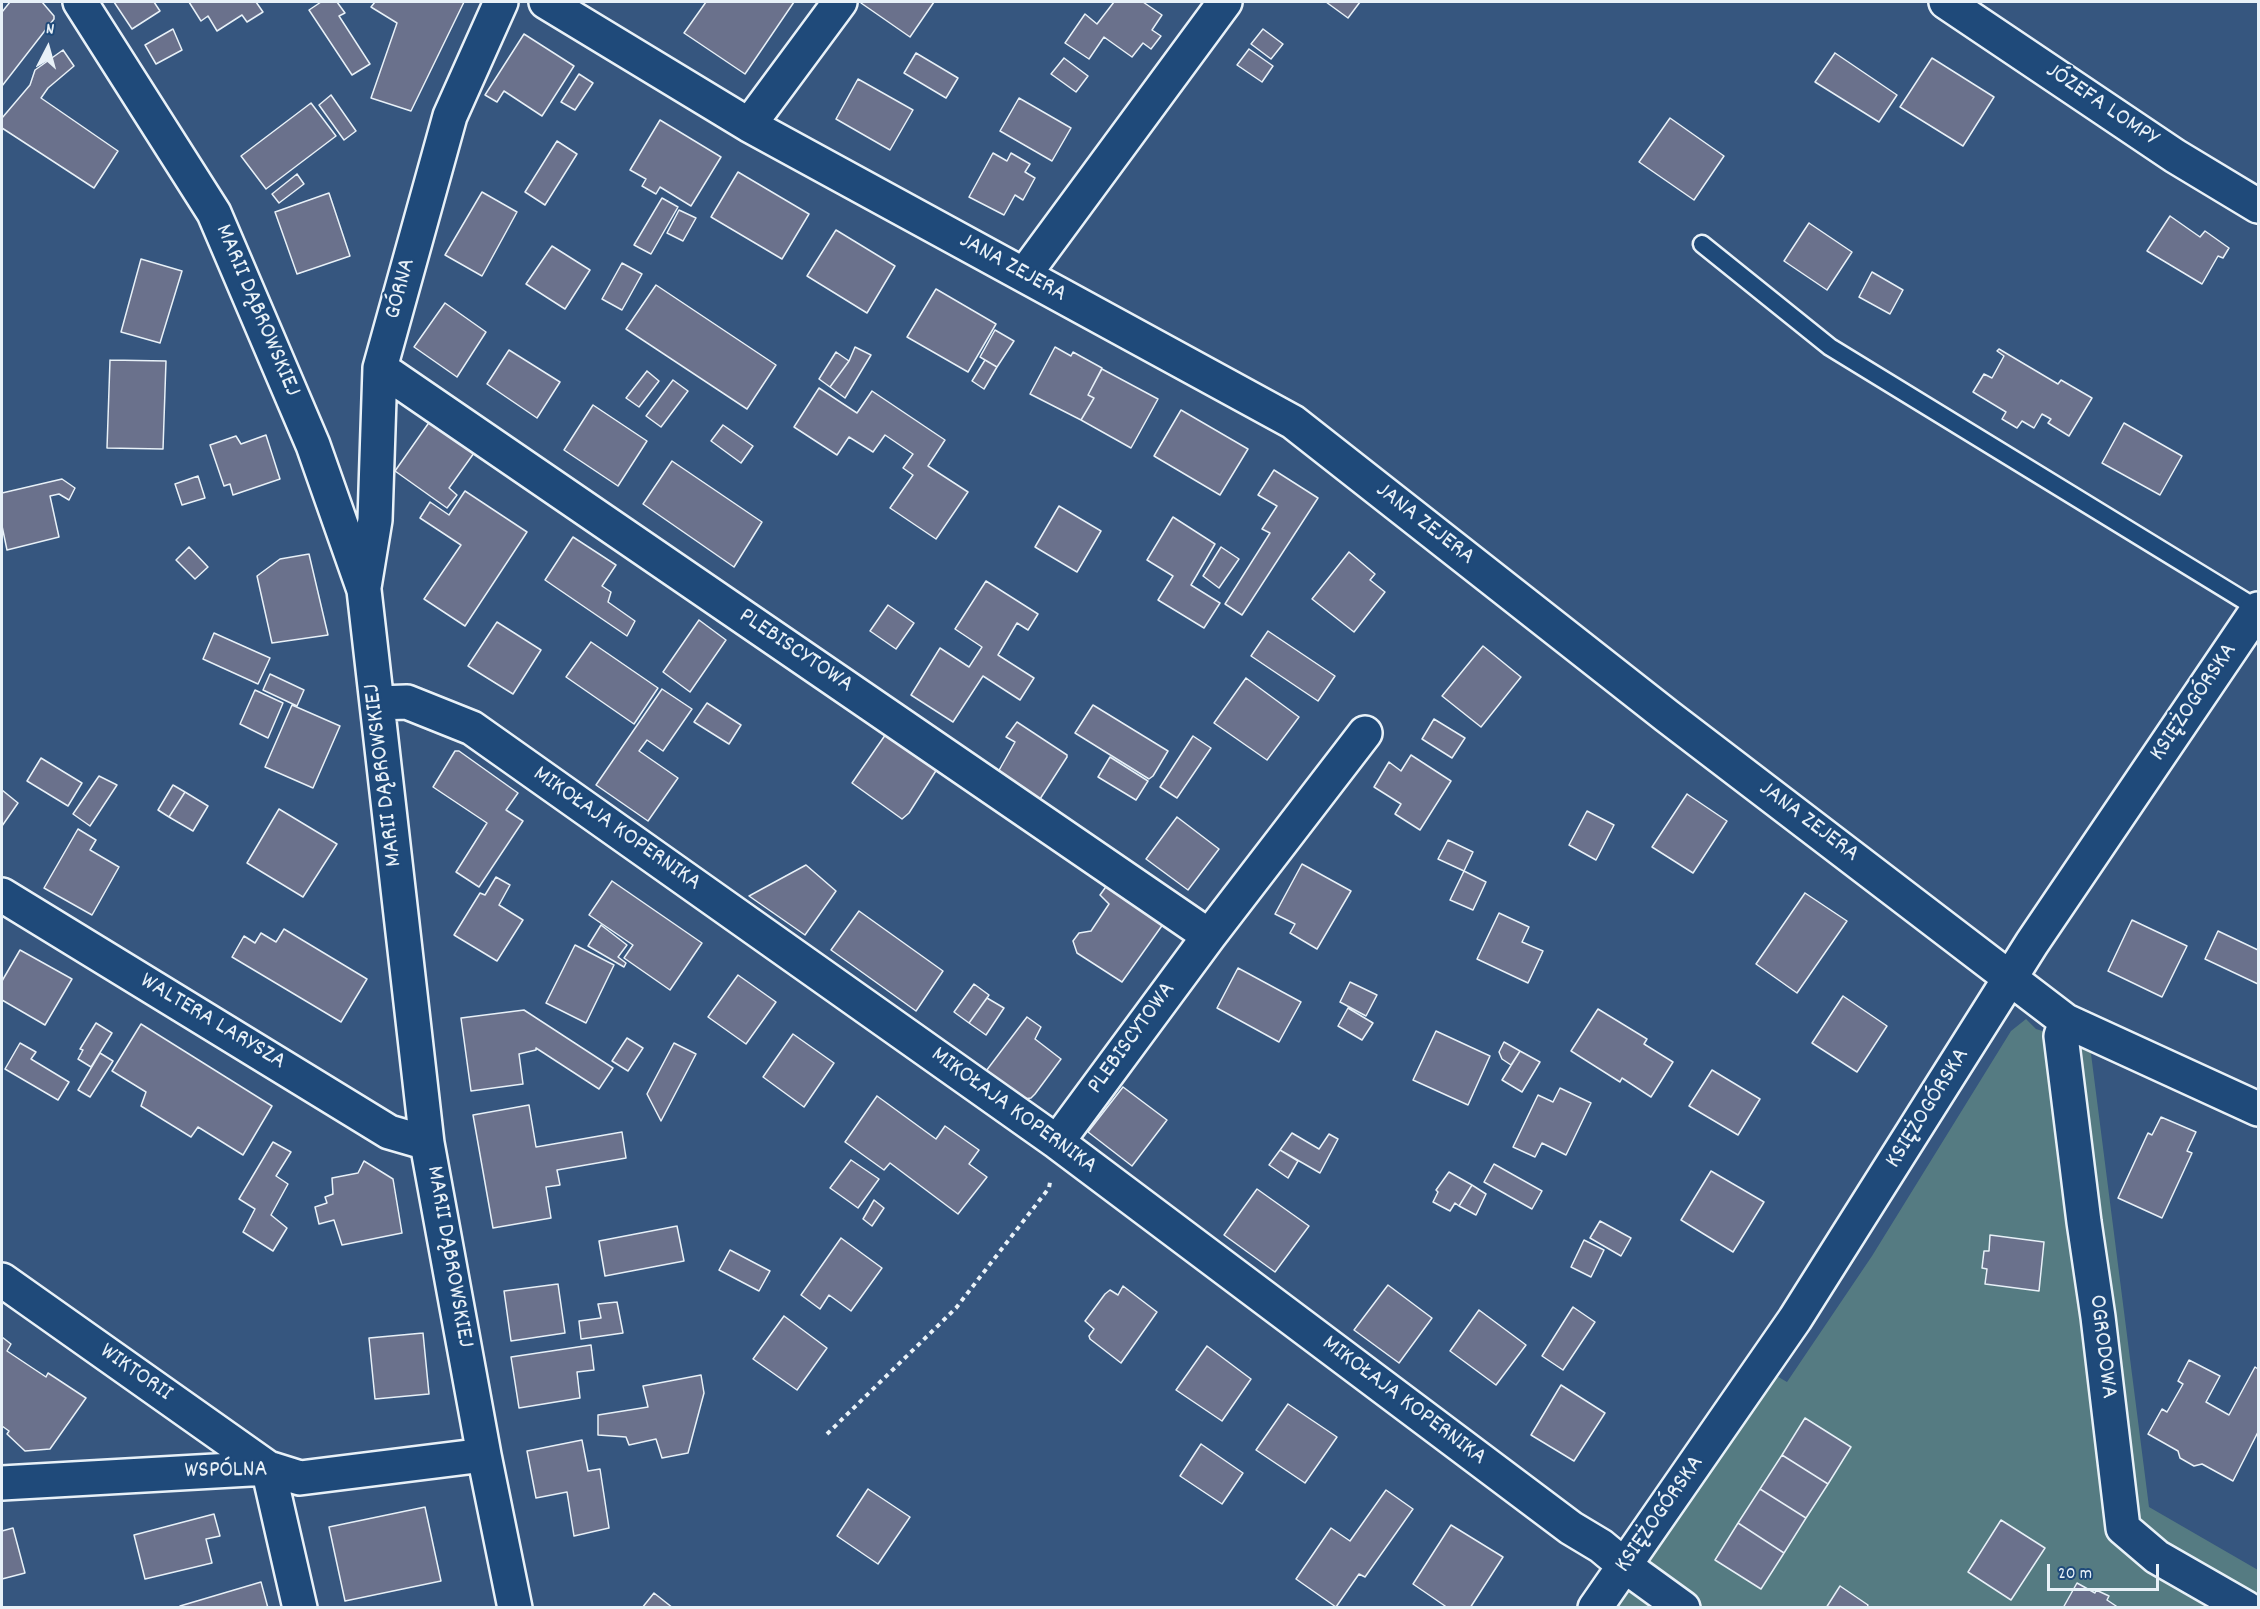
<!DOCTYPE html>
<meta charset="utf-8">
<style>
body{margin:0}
#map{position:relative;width:2260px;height:1609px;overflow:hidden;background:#36567f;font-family:Dekko,sans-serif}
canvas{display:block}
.frame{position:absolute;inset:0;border:3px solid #e8f1f8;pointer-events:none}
.north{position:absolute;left:18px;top:18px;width:60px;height:60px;-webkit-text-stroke:4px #1f4a7a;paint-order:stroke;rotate:6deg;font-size:16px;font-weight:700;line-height:24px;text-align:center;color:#e8f1f8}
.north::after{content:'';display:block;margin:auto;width:21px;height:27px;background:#e8f1f8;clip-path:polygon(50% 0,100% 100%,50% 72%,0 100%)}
.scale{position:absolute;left:2047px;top:1564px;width:112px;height:27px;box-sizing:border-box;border:3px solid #e8f1f8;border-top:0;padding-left:8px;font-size:18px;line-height:21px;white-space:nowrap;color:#e8f1f8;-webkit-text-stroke:4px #1f4a7a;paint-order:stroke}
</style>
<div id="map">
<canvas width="2260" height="1609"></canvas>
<div class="frame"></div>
<div class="north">N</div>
<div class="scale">20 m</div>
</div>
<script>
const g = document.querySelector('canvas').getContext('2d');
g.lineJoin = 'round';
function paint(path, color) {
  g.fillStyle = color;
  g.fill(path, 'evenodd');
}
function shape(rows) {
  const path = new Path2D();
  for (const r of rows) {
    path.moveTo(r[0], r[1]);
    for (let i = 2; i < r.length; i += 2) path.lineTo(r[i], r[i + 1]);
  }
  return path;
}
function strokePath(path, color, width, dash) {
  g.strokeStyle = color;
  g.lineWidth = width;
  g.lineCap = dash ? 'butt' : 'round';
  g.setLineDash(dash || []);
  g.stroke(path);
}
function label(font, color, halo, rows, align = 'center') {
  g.font = font + ' Dekko,sans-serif';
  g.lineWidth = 4.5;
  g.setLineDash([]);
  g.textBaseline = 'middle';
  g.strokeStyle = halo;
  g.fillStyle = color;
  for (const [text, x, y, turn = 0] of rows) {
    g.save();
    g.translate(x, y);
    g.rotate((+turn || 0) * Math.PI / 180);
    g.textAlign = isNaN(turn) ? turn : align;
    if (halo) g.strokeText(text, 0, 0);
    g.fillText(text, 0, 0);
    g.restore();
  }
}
paint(shape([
 [2026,1019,2036,1029,2090,1046,2149,1507,2258,1570,2258,1607,1612,1608,1775,1375,1787,1382,1872,1256,2011,1031]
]), '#557b82');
const building = shape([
 [10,2,42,2,54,16,54,19,2,86,2,12,10,2],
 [114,2,154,2,160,11,132,29,114,2],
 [189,2,256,2,263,12,247,22,242,15,217,31,208,16,201,21,189,2],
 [321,2,337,2,345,13,339,16,370,64,352,75,309,10,321,2],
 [375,2,464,2,411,111,371,98,397,23,371,7,375,2],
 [706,2,794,2,745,74,684,33,706,2],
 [862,2,934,2,910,37,861,3,862,2],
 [1114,2,1143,2,1162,15,1152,30,1161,36,1151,49,1143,43,1132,57,1104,37,1089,59,1065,43,1085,14,1097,24,1114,2],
 [1326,2,1360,2,1348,18,1326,2],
 [173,29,182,50,156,64,145,45,173,29],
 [1263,29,1283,44,1271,59,1251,44,1263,29],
 [524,34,574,66,542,116,504,91,497,102,485,95,524,34],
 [1249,49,1273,66,1262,82,1237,65,1249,49],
 [63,50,74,66,48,88,41,98,118,151,94,188,2,128,2,118,30,85,35,70,63,50],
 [916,53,958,78,946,98,904,73,916,53],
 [1835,53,1897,95,1879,122,1815,82,1835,53],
 [1064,58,1088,76,1076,92,1051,74,1064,58],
 [1932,58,1994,97,1963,146,1900,107,1932,58],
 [579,74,593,83,575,110,561,102,579,74],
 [858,79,913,110,890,150,836,119,858,79],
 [331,95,356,131,344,140,319,105,331,95],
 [1019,98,1071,128,1052,161,1000,131,1019,98],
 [311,103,336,136,266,189,241,156,311,103],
 [1670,118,1724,156,1694,200,1639,162,1670,118],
 [660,120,721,157,691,206,660,187,656,194,642,186,646,179,630,170,660,120],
 [557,141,577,154,545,205,525,192,557,141],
 [993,153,1007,161,1011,153,1030,164,1025,172,1035,178,1023,200,1015,195,1004,215,969,197,993,153],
 [738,172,809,214,782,259,711,217,738,172],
 [297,174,304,184,279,203,272,194,297,174],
 [482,192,517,212,482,276,445,255,482,192],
 [329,193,350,256,297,274,275,212,329,193],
 [662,198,678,207,651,254,634,245,662,198],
 [679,210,696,218,683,241,667,233,679,210],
 [2170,216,2200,237,2205,231,2229,248,2223,258,2218,256,2202,284,2147,251,2170,216],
 [1809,223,1852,252,1827,290,1784,261,1809,223],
 [836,230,895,266,867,313,807,276,836,230],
 [552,246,590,270,565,309,526,284,552,246],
 [141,259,182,271,160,343,121,332,141,259],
 [622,263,642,274,622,310,602,299,622,263],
 [1872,272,1903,290,1890,314,1859,297,1872,272],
 [656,285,776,365,747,409,626,329,656,285],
 [936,289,996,324,968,372,907,337,936,289],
 [445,303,486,332,457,377,414,347,445,303],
 [995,330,1014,341,997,367,980,357,995,330],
 [855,347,871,355,845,398,830,387,849,361,855,347],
 [1055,347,1071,356,1073,352,1102,368,1088,395,1094,398,1081,420,1030,394,1055,347],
 [1999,349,2058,384,2061,380,2092,398,2069,436,2048,423,2051,419,2042,414,2034,428,2022,421,2017,428,2002,419,2006,412,1973,392,1984,374,1992,378,2004,356,1997,351,1999,349],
 [509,350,560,382,537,418,487,384,509,350],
 [836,352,849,361,830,387,819,379,836,352],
 [110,360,166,361,163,449,107,448,110,360],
 [985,360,997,367,984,389,972,381,985,360],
 [1102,369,1158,399,1131,448,1081,420,1094,398,1088,395,1102,369],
 [647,371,659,381,639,407,626,398,647,371],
 [673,380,688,391,661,427,646,416,673,380],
 [819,388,857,413,872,391,945,440,928,466,968,492,936,539,890,508,913,475,903,468,913,454,885,435,873,452,849,437,837,455,794,427,819,388],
 [593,405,647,441,618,486,564,450,593,405],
 [1181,410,1248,449,1220,495,1154,456,1181,410],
 [435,414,479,446,449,488,457,495,447,508,395,471,435,414],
 [2124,423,2182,456,2160,495,2102,463,2124,423],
 [723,425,753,446,741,463,711,441,723,425],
 [266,435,280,479,233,495,230,484,224,486,210,445,236,436,241,444,266,435],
 [672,461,762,522,734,567,643,504,672,461],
 [1274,470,1318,498,1242,615,1225,604,1270,533,1262,529,1277,506,1258,495,1274,470],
 [198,476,205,498,182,505,175,484,198,476],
 [62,479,75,488,69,500,59,494,50,496,59,537,7,550,2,526,2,493,62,479],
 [465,491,527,532,465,626,424,599,461,545,420,518,430,502,449,515,465,491],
 [1059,506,1101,531,1077,572,1035,547,1059,506],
 [1173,517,1215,544,1191,585,1220,603,1204,628,1158,600,1173,576,1147,560,1173,517],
 [573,537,616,565,602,586,611,592,608,602,635,621,627,636,545,580,573,537],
 [189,547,208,567,195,579,176,560,189,547],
 [1221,547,1239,559,1219,588,1203,576,1221,547],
 [1349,552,1375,574,1370,580,1385,592,1354,632,1312,599,1349,552],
 [309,554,328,635,272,643,257,576,280,559,309,554],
 [986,581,1038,614,1028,630,1017,623,998,655,1034,678,1020,700,983,676,953,722,911,695,940,648,969,667,982,647,955,629,986,581],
 [888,605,914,623,896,649,870,631,888,605],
 [699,620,726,640,690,692,663,672,699,620],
 [497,622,541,650,513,694,468,666,497,622],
 [1268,631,1335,676,1318,701,1251,656,1268,631],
 [214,633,270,658,258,684,203,659,214,633],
 [591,642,658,688,634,724,566,677,591,642],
 [1483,646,1521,677,1481,727,1442,696,1483,646],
 [270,674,304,690,297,706,263,690,270,674],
 [1246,678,1299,717,1267,760,1214,723,1246,678],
 [662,689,692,709,663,751,647,740,639,751,678,778,648,821,596,785,662,689],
 [255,690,283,703,268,738,240,724,255,690],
 [707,703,741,725,729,744,694,722,707,703],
 [292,705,340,726,313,788,265,767,292,705],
 [1093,705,1168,751,1153,776,1149,779,1075,733,1093,705],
 [1434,719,1465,738,1452,758,1422,739,1434,719],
 [1017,722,1067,755,1067,757,1040,799,999,776,998,772,1015,742,1006,737,1017,722],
 [888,731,939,766,909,813,902,819,852,783,888,731],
 [1193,736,1211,748,1177,798,1160,787,1193,736],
 [455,751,459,751,518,793,506,810,523,821,479,887,456,872,487,823,433,787,455,751],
 [1411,755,1451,781,1420,830,1395,814,1401,804,1374,787,1389,762,1401,771,1411,755],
 [1110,757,1148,781,1136,800,1098,777,1110,757],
 [41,758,82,783,68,806,27,781,41,758],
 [99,776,117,785,90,826,73,814,99,776],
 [173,785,185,792,169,817,158,810,173,785],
 [2,790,18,803,2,826,2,790],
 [185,792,208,806,193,831,169,817,185,792],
 [1687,794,1727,821,1693,873,1652,847,1687,794],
 [279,809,337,844,303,897,247,863,279,809],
 [1587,811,1614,825,1596,860,1569,845,1587,811],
 [1177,817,1219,849,1188,890,1146,859,1177,817],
 [78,829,96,840,90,850,119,867,92,915,44,888,78,829],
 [1448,840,1473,852,1464,871,1438,859,1448,840],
 [1302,864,1351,891,1317,949,1290,933,1295,924,1275,914,1302,864],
 [806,865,836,891,805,935,749,896,806,865],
 [1464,871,1486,882,1473,910,1450,900,1464,871],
 [496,877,510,885,499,905,523,920,497,961,454,935,480,893,485,895,496,877],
 [612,881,702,943,670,990,624,958,633,945,589,915,612,881],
 [1110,881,1166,920,1122,982,1077,953,1073,941,1079,933,1091,931,1109,904,1100,895,1110,881],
 [1805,893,1847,921,1797,993,1756,964,1805,893],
 [859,911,943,971,916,1011,831,950,859,911],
 [1499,913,1529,927,1522,942,1543,951,1528,983,1477,959,1499,913],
 [2132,920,2187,946,2162,997,2108,971,2132,920],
 [601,925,627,945,618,957,626,963,624,967,588,946,601,925],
 [284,929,367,979,341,1022,232,957,244,936,255,943,261,933,276,942,284,929],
 [2218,931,2258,950,2258,984,2205,959,2218,931],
 [575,945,614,965,586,1023,546,1003,575,945],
 [20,950,72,979,45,1025,2,1000,2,981,20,950],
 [1238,968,1301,1002,1279,1042,1217,1008,1238,968],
 [738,975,776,1002,746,1044,708,1017,738,975],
 [1350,982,1377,995,1366,1016,1340,1002,1350,982],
 [974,984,989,995,969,1023,954,1012,974,984],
 [1843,996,1887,1026,1857,1072,1812,1043,1843,996],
 [987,998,1004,1008,986,1035,969,1023,987,998],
 [1348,1008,1373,1023,1362,1040,1338,1026,1348,1008],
 [1598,1009,1647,1039,1644,1044,1673,1062,1651,1097,1622,1078,1620,1082,1571,1051,1598,1009],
 [524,1010,613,1068,599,1089,536,1048,536,1050,519,1054,523,1084,471,1091,461,1018,524,1010],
 [1027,1017,1041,1027,1035,1039,1061,1059,1035,1094,1031,1098,1024,1099,986,1071,1027,1017],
 [96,1023,112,1033,91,1067,78,1059,83,1050,80,1049,96,1023],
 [141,1024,272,1106,243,1155,198,1127,191,1137,141,1106,146,1092,112,1071,141,1024],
 [1436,1031,1490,1056,1468,1105,1413,1080,1436,1031],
 [793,1034,834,1063,804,1107,763,1077,793,1034],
 [627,1038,643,1048,628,1071,612,1061,627,1038],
 [1504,1042,1520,1051,1511,1065,1502,1059,1499,1052,1504,1042],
 [20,1043,36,1052,31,1059,69,1082,58,1100,5,1069,20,1043],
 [674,1043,696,1054,661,1121,647,1094,674,1043],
 [1520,1051,1540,1062,1522,1092,1502,1080,1520,1051],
 [100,1053,113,1061,90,1097,78,1090,100,1053],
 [1712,1070,1760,1099,1738,1135,1689,1106,1712,1070],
 [1123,1087,1167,1120,1132,1166,1088,1132,1123,1087],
 [1560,1088,1591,1103,1566,1155,1542,1143,1535,1157,1513,1147,1538,1095,1553,1102,1560,1088],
 [877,1096,936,1139,945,1126,979,1150,969,1164,987,1177,958,1214,890,1163,884,1170,845,1142,877,1096],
 [529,1105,536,1147,622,1132,626,1158,557,1170,560,1185,546,1187,551,1218,493,1228,473,1115,529,1105],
 [2161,1117,2196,1132,2187,1151,2192,1153,2162,1218,2118,1198,2148,1133,2152,1135,2161,1117],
 [1292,1133,1319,1149,1329,1134,1338,1139,1320,1173,1280,1150,1292,1133],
 [273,1142,291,1152,276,1176,288,1184,271,1215,287,1228,273,1251,243,1232,255,1209,239,1199,273,1142],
 [1280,1150,1298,1161,1288,1178,1269,1165,1280,1150],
 [851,1160,879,1179,858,1208,830,1188,851,1160],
 [364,1161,393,1179,402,1233,342,1245,334,1220,319,1224,315,1207,327,1203,325,1197,333,1194,332,1178,358,1173,364,1161],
 [1494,1164,1542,1191,1532,1209,1484,1182,1494,1164],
 [1711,1171,1764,1202,1733,1252,1681,1220,1711,1171],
 [1449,1172,1472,1185,1459,1206,1455,1203,1450,1211,1433,1202,1438,1192,1436,1190,1449,1172],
 [1472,1185,1486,1194,1476,1215,1459,1206,1472,1185],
 [1257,1189,1309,1226,1275,1272,1224,1235,1257,1189],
 [874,1200,884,1208,872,1226,863,1219,874,1200],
 [1600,1221,1631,1238,1621,1256,1590,1238,1600,1221],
 [677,1226,684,1261,605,1276,599,1241,677,1226],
 [1990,1235,2044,1242,2039,1291,1985,1284,1987,1269,1982,1268,1984,1251,1989,1251,1990,1235],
 [841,1238,882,1268,851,1311,829,1295,820,1309,801,1295,841,1238],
 [1584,1240,1604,1250,1591,1277,1571,1267,1584,1240],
 [730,1250,770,1271,759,1291,719,1270,730,1250],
 [558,1284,565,1333,511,1341,504,1291,558,1284],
 [1388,1285,1432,1318,1399,1363,1354,1330,1388,1285],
 [1123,1286,1157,1312,1121,1363,1090,1339,1089,1336,1094,1329,1085,1321,1105,1294,1110,1290,1118,1295,1123,1286],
 [617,1302,623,1333,581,1339,579,1321,601,1318,598,1304,617,1302],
 [1573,1307,1595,1322,1563,1370,1542,1356,1573,1307],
 [1479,1310,1526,1345,1496,1385,1450,1351,1479,1310],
 [784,1316,827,1348,797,1390,753,1359,784,1316],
 [423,1333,429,1394,375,1399,369,1338,423,1333],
 [2,1337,11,1344,7,1351,46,1377,48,1373,86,1398,50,1449,25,1451,7,1434,9,1431,2,1426,2,1337],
 [591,1345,594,1370,577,1372,580,1398,519,1408,511,1357,591,1345],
 [1207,1346,1251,1379,1222,1421,1176,1390,1207,1346],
 [2189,1360,2220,1376,2206,1402,2229,1415,2255,1367,2258,1369,2258,1432,2233,1481,2202,1464,2194,1466,2180,1458,2178,1451,2148,1434,2162,1409,2167,1412,2183,1384,2178,1381,2189,1360],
 [701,1375,704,1393,688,1453,662,1458,656,1439,629,1445,626,1437,598,1435,598,1415,648,1407,643,1386,701,1375],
 [1561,1385,1605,1413,1574,1461,1531,1435,1561,1385],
 [1288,1404,1337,1437,1305,1483,1256,1450,1288,1404],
 [1805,1418,1851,1447,1828,1484,1782,1455,1805,1418],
 [582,1440,588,1471,600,1469,609,1528,574,1536,567,1492,536,1498,527,1451,582,1440],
 [1201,1444,1243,1473,1222,1504,1180,1476,1201,1444],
 [1782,1455,1828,1484,1806,1518,1760,1489,1782,1455],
 [868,1489,910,1517,878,1564,837,1536,868,1489],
 [1760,1489,1806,1518,1784,1553,1738,1523,1760,1489],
 [1386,1490,1413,1509,1365,1577,1359,1574,1336,1607,1296,1579,1331,1528,1350,1541,1386,1490],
 [425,1507,441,1581,345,1601,329,1527,425,1507],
 [214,1514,220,1536,206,1539,212,1563,145,1579,134,1535,214,1514],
 [2001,1520,2045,1548,2011,1600,1968,1572,2001,1520],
 [1738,1523,1784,1553,1761,1589,1715,1560,1738,1523],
 [1451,1525,1503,1557,1470,1608,1448,1608,1413,1584,1451,1525],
 [13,1528,25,1573,2,1579,2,1531,13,1528],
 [261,1582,268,1608,181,1608,180,1606,261,1582],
 [2077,1583,2095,1593,2096,1590,2109,1596,2107,1600,2119,1608,2063,1608,2077,1583],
 [1840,1586,1868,1605,1867,1608,1826,1608,1840,1586],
 [654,1593,673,1608,642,1608,654,1593]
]);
paint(building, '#6a718c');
strokePath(building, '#e8f1f8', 1.5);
const lane = shape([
 [1702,244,1830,347,2258,609]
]);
const street = shape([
 [80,2,214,213,313,445,364,590,427,1143,484,1455,515,1608],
 [546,2,749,125,1293,422,1667,716,2066,1021,2258,1109],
 [1946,2,2175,156,2258,206],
 [749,125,840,2],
 [1024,275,1225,2],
 [380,368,1209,936],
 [364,587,375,520,380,368,450,116,501,2],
 [377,703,407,702,472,728,1057,1142,1571,1528,1601,1546,1625,1566,1683,1608],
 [2,895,389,1132,427,1143],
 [2066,1021,2061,1036,2084,1222,2098,1317,2123,1528,2157,1557,2246,1608],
 [1057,1142,1209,936,1365,733],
 [2,1280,268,1468,300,1608],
 [2,1483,268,1468,300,1478,484,1455],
 [1595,1608,1795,1319,2032,943,2258,609]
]);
strokePath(lane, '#e8f1f8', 21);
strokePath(street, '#e8f1f8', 38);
strokePath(shape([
 [827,1434,956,1308,1049,1188,1050,1182]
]), '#e8f1f8', 4, [4.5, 4.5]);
strokePath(lane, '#1f4a7a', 16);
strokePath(street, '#1f4a7a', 33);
label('24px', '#e8f1f8', '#1f4a7a', [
 ["JÓZEFA LOMPY",2101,106,34],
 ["JANA ZEJERA",1012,269,29],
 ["GÓRNA",402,289,-75],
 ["MARII DĄBROWSKIEJ",256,311,67],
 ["JANA ZEJERA",1424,525,38],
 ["PLEBISCYTOWA",795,652,34],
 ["KSIĘŻOGÓRSKA",2195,703,-56],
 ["MARII DĄBROWSKIEJ",385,775,-97],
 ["JANA ZEJERA",1808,823,37],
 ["MIKOŁAJA KOPERNIKA",616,830,35],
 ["WALTERA LARYSZA",212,1023,31],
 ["PLEBISCYTOWA",1133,1039,-54],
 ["KSIĘŻOGÓRSKA",1929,1109,-58],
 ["MIKOŁAJA KOPERNIKA",1013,1112,36],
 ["MARII DĄBROWSKIEJ",448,1257,80],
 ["OGRODOWA",2101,1347,83],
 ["WIKTORII",135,1374,35],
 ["MIKOŁAJA KOPERNIKA",1403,1402,37],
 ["WSPÓLNA",226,1472,-1],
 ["KSIĘŻOGÓRSKA",1661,1515,-55]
]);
</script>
